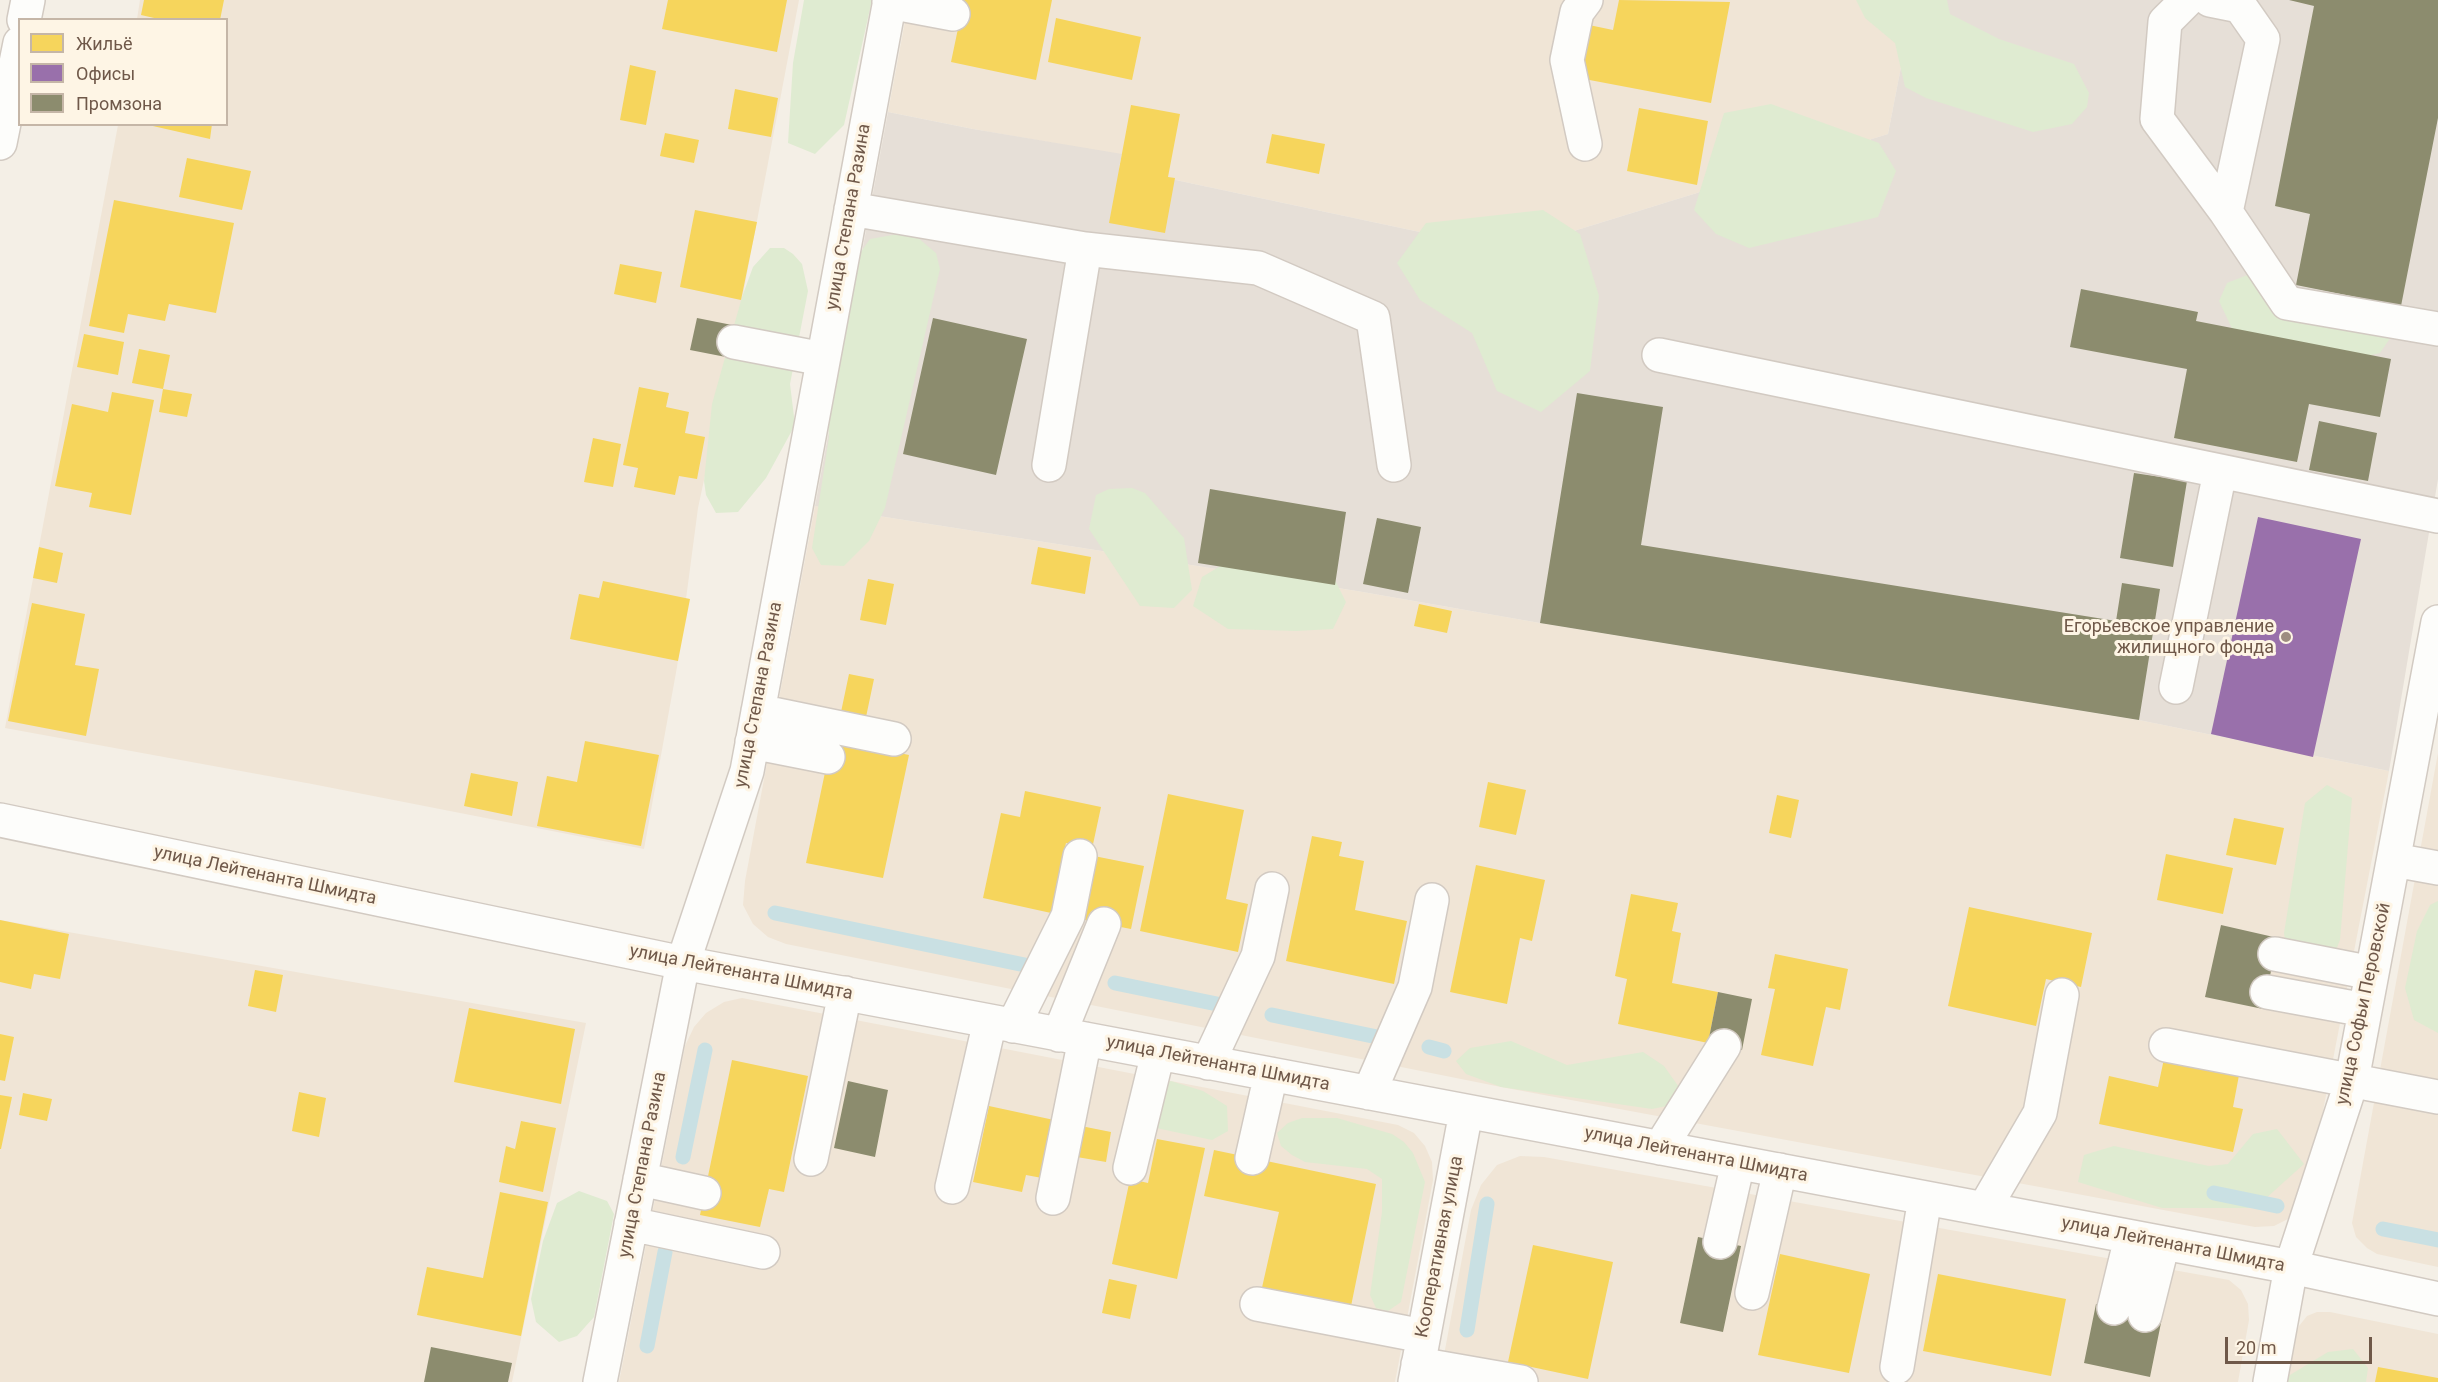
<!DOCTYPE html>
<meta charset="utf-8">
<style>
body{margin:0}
#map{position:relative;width:2438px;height:1382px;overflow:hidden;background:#f4efe6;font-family:Roboto,sans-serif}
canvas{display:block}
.legend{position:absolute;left:18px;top:18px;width:210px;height:108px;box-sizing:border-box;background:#fef5e5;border:2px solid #c5b6a7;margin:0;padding:8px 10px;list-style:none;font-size:18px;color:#6f5849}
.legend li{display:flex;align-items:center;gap:12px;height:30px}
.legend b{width:30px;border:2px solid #c5b6a7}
.scale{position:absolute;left:2225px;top:1337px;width:147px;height:27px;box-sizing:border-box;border:3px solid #6f5849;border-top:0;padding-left:8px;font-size:18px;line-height:21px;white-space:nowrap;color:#6f5849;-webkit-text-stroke:4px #fef5e5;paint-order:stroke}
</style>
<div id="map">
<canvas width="2438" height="1382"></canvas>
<ul class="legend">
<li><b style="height:16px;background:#f6d55c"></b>Жильё</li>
<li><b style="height:16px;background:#9970ab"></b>Офисы</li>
<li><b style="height:16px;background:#8c8c6e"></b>Промзона</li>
</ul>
<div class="scale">20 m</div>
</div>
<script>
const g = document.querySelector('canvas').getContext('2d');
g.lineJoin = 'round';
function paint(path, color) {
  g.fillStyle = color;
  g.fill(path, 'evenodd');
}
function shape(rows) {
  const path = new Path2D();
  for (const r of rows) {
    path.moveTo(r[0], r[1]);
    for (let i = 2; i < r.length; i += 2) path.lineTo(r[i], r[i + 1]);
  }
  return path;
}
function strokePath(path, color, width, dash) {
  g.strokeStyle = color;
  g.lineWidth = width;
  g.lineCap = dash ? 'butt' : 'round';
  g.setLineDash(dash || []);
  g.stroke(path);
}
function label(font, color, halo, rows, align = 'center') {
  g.font = font + ' Roboto,sans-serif';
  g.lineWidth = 6;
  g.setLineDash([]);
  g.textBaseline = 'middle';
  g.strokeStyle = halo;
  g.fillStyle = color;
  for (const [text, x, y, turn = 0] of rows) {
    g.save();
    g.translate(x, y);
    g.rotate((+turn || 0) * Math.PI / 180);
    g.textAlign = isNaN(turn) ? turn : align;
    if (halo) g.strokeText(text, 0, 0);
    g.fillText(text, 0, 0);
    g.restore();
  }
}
paint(shape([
 [140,0,799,0,737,326,698,508,677,667,644,849,312,784,5,728,118,125,226,124,226,20,137,19],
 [909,0,1914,0,1888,134,1509,251,1119,168,1122,155,973,129,888,112],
 [815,506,1357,591,1540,623,2139,720,2389,771,2309,1183,2292,1217,2274,1226,2255,1227,1501,1087,786,944,768,937,753,924,743,905,745,881],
 [2438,753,2438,1267,2377,1254,2367,1248,2356,1237,2352,1223],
 [0,920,586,1023,512,1382,0,1382],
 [742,998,1398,1125,1414,1133,1425,1146,1432,1162,1433,1180,1395,1382,619,1382,685,1046,694,1027,706,1013,724,1002],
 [1520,1156,1544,1157,2229,1280,2241,1290,2248,1304,2249,1320,2238,1382,1439,1382,1471,1210,1481,1185,1497,1165],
 [2317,1312,2330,1312,2438,1334,2438,1382,2287,1382,2294,1340,2299,1326,2307,1316]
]), '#f0e5d6');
paint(shape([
 [1914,0,2438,0,2438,479,2389,771,2139,720,1540,623,1357,591,815,506,888,112,973,129,1122,154,1119,168,1509,251,1888,134]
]), '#e6dfd7');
paint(shape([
 [804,0,872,0,844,125,815,154,788,143,793,63],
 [1856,0,1947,0,1950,14,1999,39,2074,64,2089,93,2087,107,2072,124,2033,132,1926,98,1905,87,1895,43,1865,18],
 [1771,104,1879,143,1896,171,1878,217,1749,248,1716,234,1694,210,1724,113],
 [1543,210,1580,234,1599,296,1590,371,1541,412,1497,391,1472,333,1420,300,1397,263,1426,223],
 [904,233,917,237,936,253,940,269,885,508,869,541,844,566,821,565,812,548,829,437,825,383,851,266,870,239],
 [770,248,784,248,793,254,802,264,808,291,790,384,795,425,766,478,738,512,716,513,706,495,704,481,712,404,742,297,753,267],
 [2250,274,2391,337,2380,353,2345,361,2236,337,2219,301,2227,283],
 [1132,488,1145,493,1184,538,1192,590,1174,608,1140,606,1089,529,1096,495,1109,489],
 [1224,564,1333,576,1346,602,1333,629,1296,631,1228,629,1193,606,1202,577],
 [2327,785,2352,798,2340,940,2326,975,2286,946,2284,933,2305,803],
 [2438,901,2438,1033,2414,1020,2405,988,2417,931,2430,905],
 [1511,1041,1567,1065,1643,1052,1664,1066,1686,1097,1672,1105,1652,1109,1501,1087,1466,1074,1456,1061,1470,1048],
 [1171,1081,1203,1091,1227,1106,1228,1131,1212,1140,1147,1126,1148,1092],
 [1302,1118,1337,1118,1392,1134,1404,1142,1413,1153,1425,1182,1401,1302,1388,1311,1376,1308,1370,1295,1382,1212,1382,1179,1367,1169,1305,1162,1292,1155,1281,1146,1277,1133,1288,1123],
 [2277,1129,2304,1164,2255,1208,2162,1208,2078,1182,2084,1155,2114,1146,2209,1166,2228,1164,2253,1134],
 [579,1191,607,1201,614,1214,594,1317,577,1336,559,1342,536,1322,531,1299,543,1241,557,1203],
 [2353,1349,2368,1368,2366,1382,2284,1382,2285,1378,2328,1352]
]), '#dfebd1');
paint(shape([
 [144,0,224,0,220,20,163,20,141,15],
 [668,0,787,0,777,52,662,29],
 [964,0,1052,0,1036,80,951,62],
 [1619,0,1730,2,1711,103,1579,78,1589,25,1613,30],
 [1056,18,1141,37,1132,80,1048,62],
 [630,65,656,71,646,125,620,120],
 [735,89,778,98,771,137,728,129],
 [1131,105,1180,114,1168,177,1175,178,1165,233,1109,223],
 [1639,108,1708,121,1697,185,1627,171],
 [144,124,212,124,210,139],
 [665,133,699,140,694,163,660,156],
 [1272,134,1325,144,1319,174,1266,163],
 [187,158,251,171,242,210,179,197],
 [114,200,234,223,216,313,169,304,165,321,128,314,124,333,89,326],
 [695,210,757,222,741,300,680,287],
 [620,264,662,272,656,303,614,294],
 [84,334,124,342,118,375,77,367],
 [139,349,170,355,163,389,132,383],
 [639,387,669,393,666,407,689,412,685,433,705,437,697,479,679,476,675,495,634,487,638,468,623,465],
 [163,389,192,394,187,417,159,412],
 [112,392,154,400,131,515,89,507,92,493,55,486,72,404,108,412],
 [593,438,621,444,613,487,584,482],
 [39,547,63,553,57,583,33,578],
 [1038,547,1091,557,1085,594,1031,584],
 [868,579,894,584,886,625,860,620],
 [603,581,690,599,678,661,570,639,579,594,599,598],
 [32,603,85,614,75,665,99,669,86,736,8,721],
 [1419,604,1452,611,1447,633,1414,626],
 [849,674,874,679,866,717,841,712],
 [832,739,909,755,883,878,806,863],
 [585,741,659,755,641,846,537,826,547,776,577,782],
 [471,773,518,782,512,816,464,806],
 [1488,782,1526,790,1516,835,1479,827],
 [1025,791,1101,807,1092,849,1066,843,1051,913,983,898,1001,813,1020,817],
 [1168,794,1244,810,1226,899,1248,904,1238,952,1140,931],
 [1777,795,1799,800,1791,838,1769,833],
 [2234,818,2284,828,2276,865,2226,855],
 [1312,836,1342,842,1339,856,1364,861,1355,910,1407,921,1394,984,1286,961],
 [2166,854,2233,868,2223,914,2157,900],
 [1094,856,1144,866,1131,929,1080,919],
 [1476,865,1545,880,1532,941,1520,938,1507,1004,1450,992],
 [1631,894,1678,903,1672,931,1681,933,1672,983,1718,992,1708,1043,1618,1024,1627,979,1615,976],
 [1969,907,2092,933,2081,987,2046,979,2036,1026,1948,1006],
 [0,920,69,934,60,979,34,974,31,989,0,982],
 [1775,954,1848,969,1840,1010,1826,1007,1813,1066,1761,1055,1775,989,1768,988],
 [255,970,283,975,276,1012,248,1006],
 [469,1008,575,1029,561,1104,454,1082],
 [0,1034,14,1037,5,1081,0,1080],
 [2165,1054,2240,1070,2233,1107,2243,1109,2233,1152,2099,1124,2109,1076,2158,1087],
 [732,1060,808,1076,784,1192,769,1189,760,1227,700,1215],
 [299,1092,326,1098,319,1137,292,1131],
 [23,1093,52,1099,47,1121,19,1115],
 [0,1095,12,1097,1,1149,0,1149],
 [989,1106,1054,1120,1042,1178,1026,1175,1022,1192,973,1182],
 [521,1121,556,1128,543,1192,499,1182,506,1146,515,1149],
 [1076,1125,1111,1132,1106,1162,1071,1156],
 [1157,1139,1205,1148,1177,1279,1112,1264,1130,1179,1148,1183],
 [1214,1150,1376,1184,1350,1311,1261,1292,1279,1212,1204,1196],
 [500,1192,548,1202,521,1336,417,1315,427,1267,483,1278],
 [1533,1245,1613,1262,1588,1379,1508,1362],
 [1780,1254,1870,1274,1849,1373,1758,1355],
 [1938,1274,2066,1299,2051,1376,1923,1351],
 [1109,1279,1137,1285,1130,1319,1102,1313],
 [2378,1367,2438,1378,2438,1382,2375,1382]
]), '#f6d55c');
paint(shape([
 [2258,517,2361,539,2313,757,2211,734]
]), '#9970ab');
paint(shape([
 [2289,0,2438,0,2438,118,2401,306,2296,285,2310,214,2275,206,2314,6],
 [2081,289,2198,312,2196,321,2391,359,2380,417,2309,404,2297,462,2174,438,2187,369,2070,347],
 [697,318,737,326,731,358,690,350],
 [933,318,1027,339,996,475,903,454],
 [1577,393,1663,407,1641,545,2116,621,2122,583,2160,589,2139,720,1540,623],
 [2319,421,2377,433,2368,481,2309,470],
 [2134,473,2187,481,2173,567,2120,558],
 [1210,489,1346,512,1335,585,1198,563],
 [1377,518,1421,527,1408,593,1363,584],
 [2221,925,2278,938,2263,1009,2205,997],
 [1718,992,1752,999,1742,1050,1708,1043],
 [848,1081,888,1090,875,1157,834,1148],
 [1698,1237,1741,1246,1723,1332,1680,1323],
 [2096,1304,2162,1318,2150,1377,2084,1363],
 [431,1347,512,1363,508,1382,424,1382]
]), '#8c8c6e');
strokePath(shape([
 [775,913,1044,969],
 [1115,983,1217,1004],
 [1272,1015,1382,1038],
 [1429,1047,1444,1051],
 [683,1157,705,1050],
 [2214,1193,2277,1206],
 [2383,1229,2438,1240],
 [1467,1330,1487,1204],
 [647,1346,665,1252]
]), '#c9e0e3', 15);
const minor = shape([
 [2187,0,2165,22,2157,119,2226,212,2287,303,2438,329],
 [2210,0,2240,6,2263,39,2226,212],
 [889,2,953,14],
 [24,20,28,0],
 [0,143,20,43],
 [1585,144,1567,60,1577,12,1586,0],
 [851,209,1085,249,1049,465],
 [1085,249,1258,268,1373,318,1394,465],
 [734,342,823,359],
 [1659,355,2438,516],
 [2176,687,2220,472],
 [758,711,894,739],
 [752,742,828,757],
 [0,820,683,963,2291,1267,2438,1299],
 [2394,860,2438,868],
 [2275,954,2372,973],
 [2267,992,2365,1010],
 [1013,1026,1068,916,1080,856],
 [1059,1035,1104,924],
 [2166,1045,2438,1097],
 [1208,1063,1258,956,1272,889],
 [1369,1093,1415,987,1432,900],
 [1660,1148,1724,1046],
 [1252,1158,1271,1074],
 [811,1159,845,993],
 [1130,1168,1158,1053],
 [640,1179,704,1193],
 [952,1187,990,1021],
 [1053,1198,1085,1039],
 [1984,1209,2040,1113,2062,995],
 [631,1224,763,1252],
 [1720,1242,1738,1163],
 [1752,1293,1780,1170],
 [1257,1304,1423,1336],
 [2114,1308,2131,1238],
 [2145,1315,2163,1243],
 [1418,1364,1521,1382],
 [1897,1367,1925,1198],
 [600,1382,683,963,747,771,890,0],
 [1415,1382,1466,1112],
 [2270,1382,2291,1267,2352,1080,2438,622]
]);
strokePath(minor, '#d2cac2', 36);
strokePath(minor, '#fdfdfb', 33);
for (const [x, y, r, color] of [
 [2286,637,6,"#9e8d80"]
]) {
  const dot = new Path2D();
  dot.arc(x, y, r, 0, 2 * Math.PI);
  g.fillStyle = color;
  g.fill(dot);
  strokePath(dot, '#fef5e5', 2);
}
label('18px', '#6f5849', '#fef5e5', [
 ["улица Степана Разина",849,217,-80],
 ["улица Степана Разина",759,695,-79],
 ["улица Лейтенанта Шмидта",265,876,12],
 ["улица Лейтенанта Шмидта",741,973,11],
 ["улица Софьи Перовской",2364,1004,-78],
 ["улица Лейтенанта Шмидта",1218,1064,11],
 ["улица Лейтенанта Шмидта",1696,1155,11],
 ["улица Степана Разина",643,1165,-79],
 ["улица Лейтенанта Шмидта",2173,1245,11],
 ["Кооперативная улица",1440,1247,-79]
]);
label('18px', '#6f5849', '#fef5e5', [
 ["Егорьевское управление",2274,627],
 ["жилищного фонда",2274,648]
], 'right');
</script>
